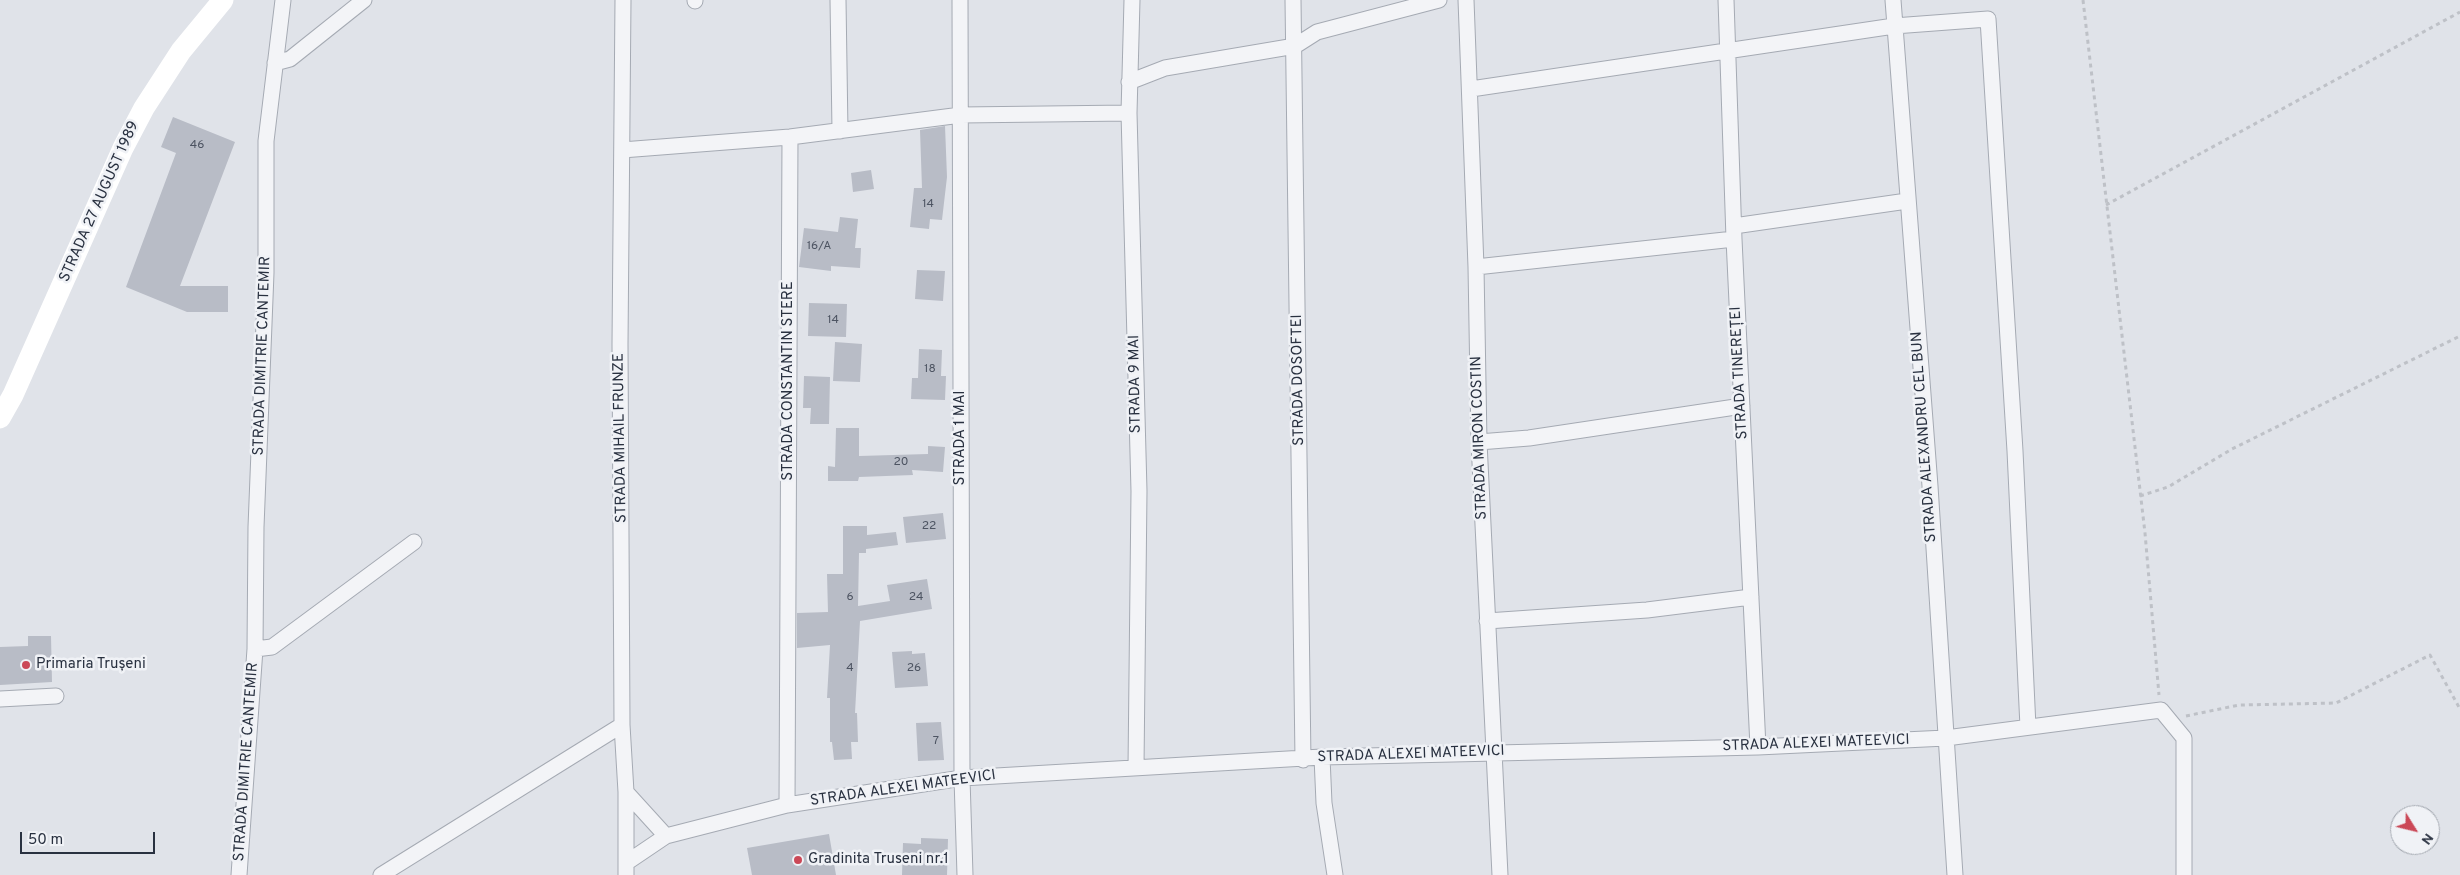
<!DOCTYPE html>
<meta charset="utf-8">
<style>
body{margin:0}
#map{position:relative;width:2460px;height:875px;overflow:hidden;background:#e0e3e9;font-family:Overpass,sans-serif}
canvas{display:block}
.north{position:absolute;left:2390px;top:805px;width:50px;height:50px;box-sizing:border-box;background:#f0f2f6;border:1px solid #a0a5ad;border-radius:50%;rotate:126deg;font-size:14px;font-weight:700;line-height:20px;text-align:center;color:#293140}
.north::after{content:'';display:block;margin:auto;width:18px;height:22px;background:#cb4857;clip-path:polygon(50% 0,100% 100%,50% 72%,0 100%)}
.scale{position:absolute;left:20px;top:832px;width:135px;height:22px;box-sizing:border-box;border:2px solid #293140;border-top:0;padding-left:6px;font-size:15px;line-height:18px;white-space:nowrap;color:#293140;-webkit-text-stroke:4px #f0f2f6;paint-order:stroke}
</style>
<div id="map">
<canvas width="2460" height="875"></canvas>
<div class="north">N</div>
<div class="scale">50 m</div>
</div>
<script>
const g = document.querySelector('canvas').getContext('2d');
g.lineJoin = 'round';
function paint(path, color) {
  g.fillStyle = color;
  g.fill(path, 'evenodd');
}
function shape(rows) {
  const path = new Path2D();
  for (const r of rows) {
    path.moveTo(r[0], r[1]);
    for (let i = 2; i < r.length; i += 2) path.lineTo(r[i], r[i + 1]);
  }
  return path;
}
function strokePath(path, color, width, dash) {
  g.strokeStyle = color;
  g.lineWidth = width;
  g.lineCap = dash ? 'butt' : 'round';
  g.setLineDash(dash || []);
  g.stroke(path);
}
function label(font, color, halo, rows, align = 'center') {
  g.font = font + ' Overpass,sans-serif';
  g.lineWidth = 5;
  g.setLineDash([]);
  g.textBaseline = 'middle';
  g.strokeStyle = halo;
  g.fillStyle = color;
  for (const [text, x, y, turn = 0] of rows) {
    g.save();
    g.translate(x, y);
    g.rotate((+turn || 0) * Math.PI / 180);
    g.textAlign = isNaN(turn) ? turn : align;
    if (halo) g.strokeText(text, 0, 0);
    g.fillText(text, 0, 0);
    g.restore();
  }
}
paint(shape([
 [173,117,235,142,180,286,228,286,228,312,187,312,126,287,176,153,161,147],
 [945,126,947,177,942,220,930,219,929,229,910,227,914,188,922,188,920,130],
 [871,170,874,189,853,192,851,173],
 [840,217,858,219,855,248,861,248,860,268,831,266,831,271,799,267,804,228,838,232],
 [917,270,945,271,943,301,915,299],
 [809,303,847,304,846,337,808,336],
 [835,342,862,344,860,382,833,381],
 [919,349,942,350,941,376,946,376,945,400,911,399,912,378,918,378],
 [804,376,830,377,829,424,810,424,811,408,803,408],
 [836,428,859,428,859,456,928,454,928,446,945,447,943,472,912,470,913,475,859,477,858,481,828,481,828,466,835,467],
 [943,513,946,539,906,543,903,517],
 [843,526,867,526,867,535,896,532,898,545,866,549,866,553,859,553,858,606,890,601,887,585,927,579,932,609,860,621,855,713,857,713,858,742,851,742,852,759,834,760,832,742,830,742,830,698,827,698,830,645,797,648,797,613,828,612,827,574,843,574],
 [28,636,51,636,52,682,0,685,0,647,28,646],
 [912,651,912,654,925,653,928,686,895,688,892,652],
 [941,722,944,760,918,761,916,723],
 [829,834,836,875,752,875,747,848],
 [921,838,948,839,947,875,902,875,903,843,921,844]
]), '#b8bcc6');
const street = shape([
 [623,0,620,344,622,725,626,792,626,875],
 [695,0,695,1],
 [838,0,840,131],
 [960,0,962,778,965,875],
 [1132,0,1129,113,1139,491,1136,767],
 [1293,0,1303,760],
 [1466,0,1476,267,1479,442,1500,875],
 [1726,0,1734,239,1758,747],
 [1893,0,1930,486,1955,875],
 [275,63,290,59,364,0],
 [1129,82,1165,68,1295,46,1317,32,1439,0],
 [1471,89,1894,26,1988,19,2015,451,2028,727],
 [622,150,790,137,961,115,1129,113],
 [1734,226,1907,201],
 [1476,267,1734,239],
 [1479,442,1529,438,1742,406],
 [1487,621,1647,610,1751,597],
 [255,649,272,647,414,542],
 [0,699,56,696],
 [1322,757,1324,803,1335,875],
 [626,792,666,836],
 [787,805,790,137],
 [626,863,666,836,787,805,962,778,1322,757,1758,747,1946,738,2161,710,2184,738,2184,875],
 [239,875,255,649,256,527,266,273,266,141,283,0],
 [381,875,622,725]
]);
strokePath(street, '#a5aab3', 17);
strokePath(shape([
 [2083,0,2145,533,2159,695],
 [2106,205,2460,12],
 [2140,496,2168,487,2232,449,2460,336],
 [2186,716,2239,705,2336,703,2430,655,2460,709]
]), '#bec1c7', 3, [4, 4]);
strokePath(street, '#f3f4f7', 15);
strokePath(shape([
 [0,418,13,395,123,148,144,108,181,51,223,0]
]), '#fff', 21);
for (const [x, y, r, color] of [
 [26,665,5,"#cb4857"],
 [798,860,5,"#cb4857"]
]) {
  const dot = new Path2D();
  dot.arc(x, y, r, 0, 2 * Math.PI);
  g.fillStyle = color;
  g.fill(dot);
  strokePath(dot, '#f0f2f6', 2);
}
label('12px', '#4d5462', null, [
 ["46",197,146],
 ["14",928,205],
 ["16/A",819,247],
 ["14",833,321],
 ["18",930,370],
 ["20",901,463],
 ["22",929,527],
 ["6",850,598],
 ["24",916,598],
 ["4",850,669],
 ["26",914,669],
 ["7",936,742]
]);
label('15px', '#293140', '#f0f2f6', [
 ["STRADA 27 AUGUST 1989",100,202,-66],
 ["STRADA DIMITRIE CANTEMIR",263,356,-88],
 ["STRADA TINEREȚEI",1740,373,-93],
 ["STRADA DOSOFTEI",1299,380,-91],
 ["STRADA CONSTANTIN STERE",789,381,-90],
 ["STRADA 9 MAI",1136,384,-91],
 ["STRADA ALEXANDRU CEL BUN",1925,437,-94],
 ["STRADA MIHAIL FRUNZE",621,438,-91],
 ["STRADA 1 MAI",961,438,-90],
 ["STRADA MIRON COSTIN",1480,438,-92],
 ["STRADA ALEXEI MATEEVICI",1816,744,-2],
 ["STRADA ALEXEI MATEEVICI",1411,755,-2],
 ["STRADA DIMITRIE CANTEMIR",247,762,-86],
 ["STRADA ALEXEI MATEEVICI",903,789,-8]
]);
label('15px', '#293140', '#f0f2f6', [
 ["Primaria Trușeni",36,665],
 ["Gradinita Truseni nr.1",808,860]
], 'left');
</script>
